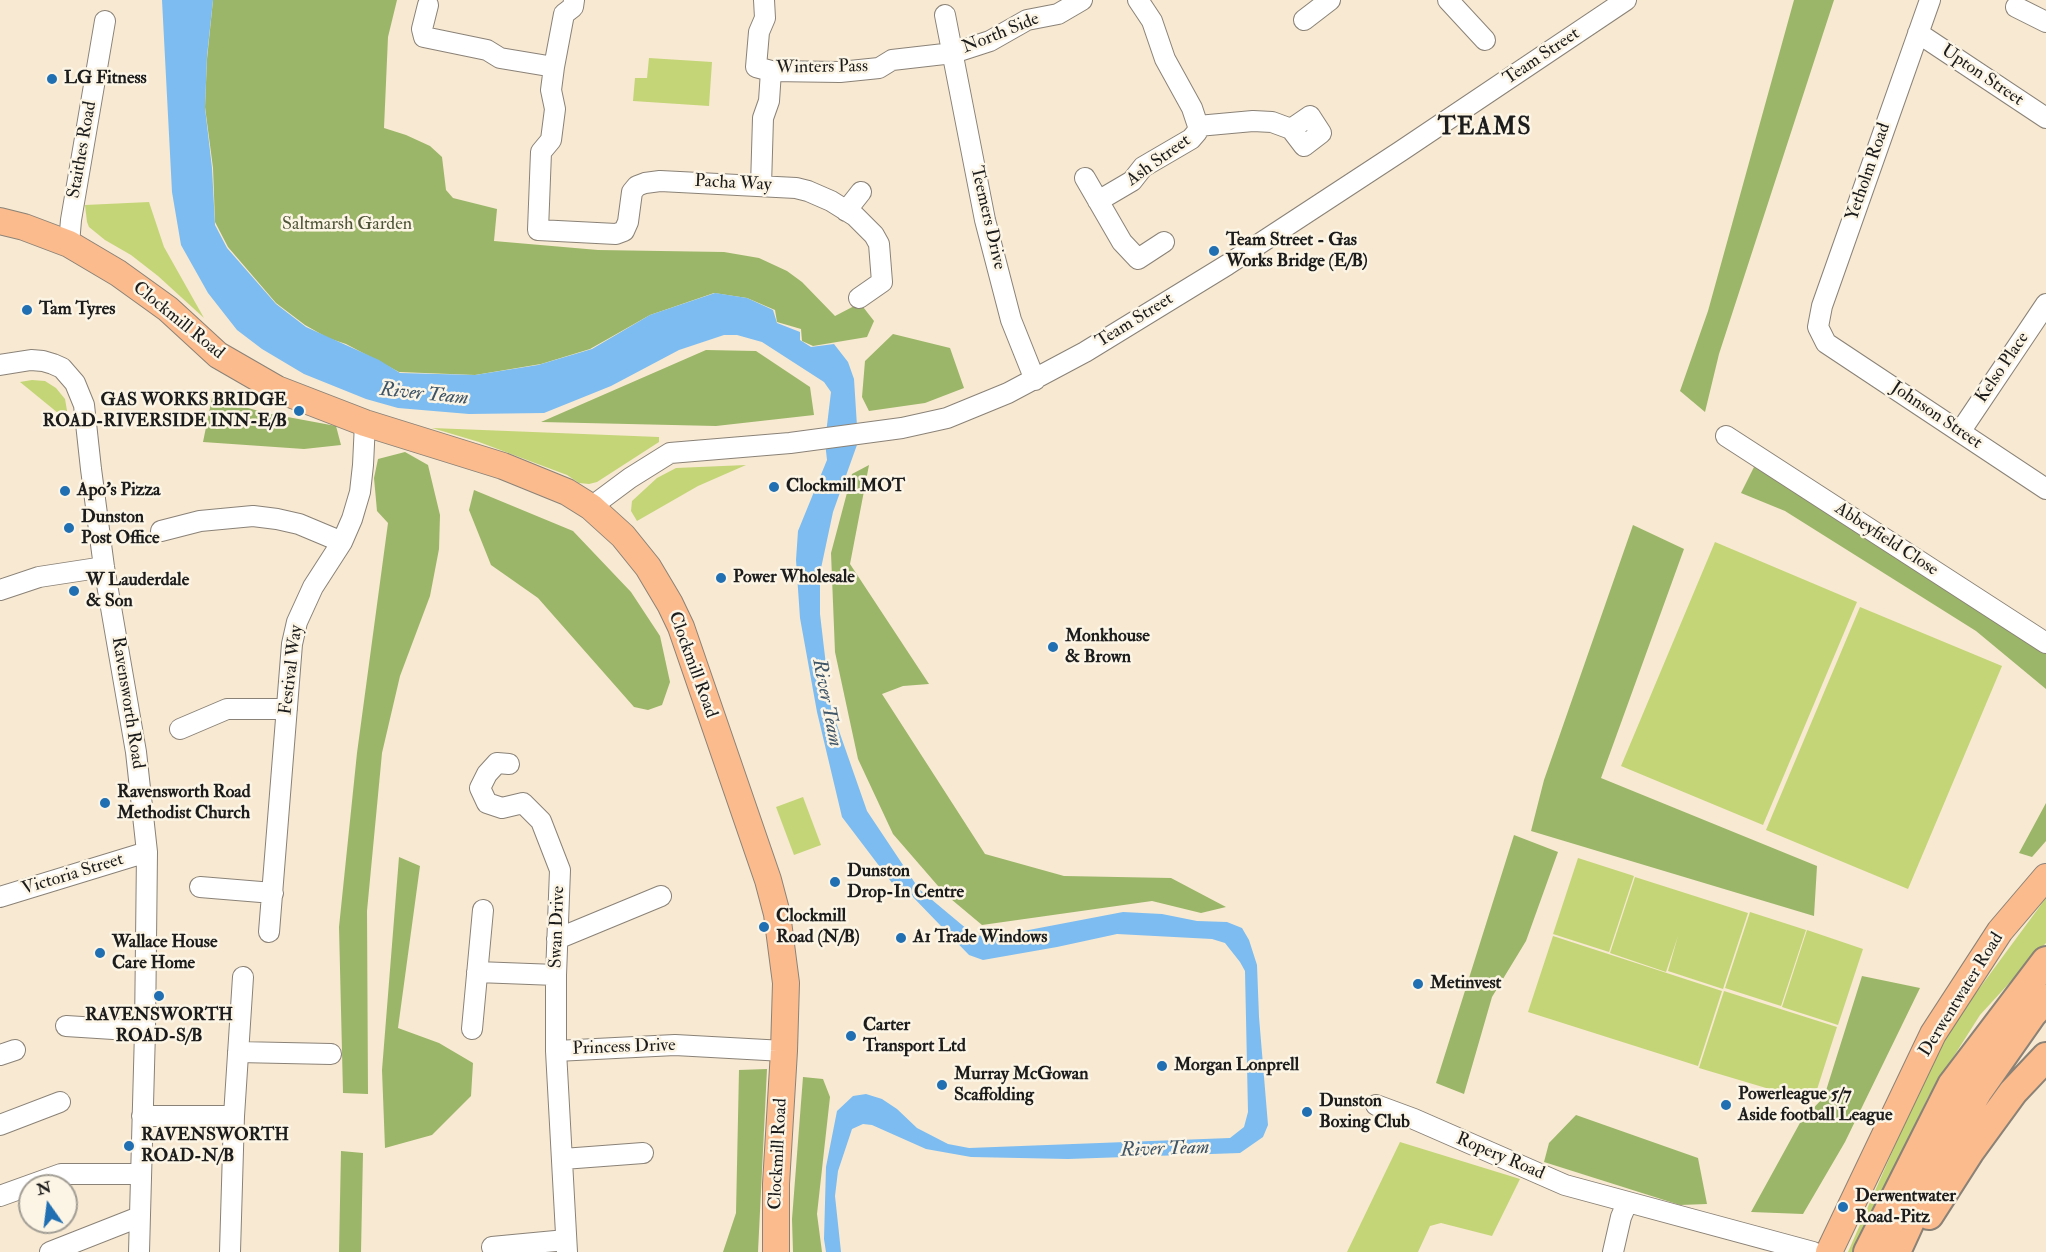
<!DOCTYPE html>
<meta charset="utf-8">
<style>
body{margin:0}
#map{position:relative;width:2046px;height:1252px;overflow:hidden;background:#f8e9d2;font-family:"IM FELL Double Pica",serif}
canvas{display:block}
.north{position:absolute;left:18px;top:1174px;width:60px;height:60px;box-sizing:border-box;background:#fcf5e5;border:2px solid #a29e95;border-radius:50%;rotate:346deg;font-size:16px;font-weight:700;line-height:24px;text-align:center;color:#1c1c1c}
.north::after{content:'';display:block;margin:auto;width:21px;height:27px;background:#1f6fb2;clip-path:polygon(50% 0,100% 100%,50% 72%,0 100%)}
</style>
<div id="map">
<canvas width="2046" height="1252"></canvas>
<div class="north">N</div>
</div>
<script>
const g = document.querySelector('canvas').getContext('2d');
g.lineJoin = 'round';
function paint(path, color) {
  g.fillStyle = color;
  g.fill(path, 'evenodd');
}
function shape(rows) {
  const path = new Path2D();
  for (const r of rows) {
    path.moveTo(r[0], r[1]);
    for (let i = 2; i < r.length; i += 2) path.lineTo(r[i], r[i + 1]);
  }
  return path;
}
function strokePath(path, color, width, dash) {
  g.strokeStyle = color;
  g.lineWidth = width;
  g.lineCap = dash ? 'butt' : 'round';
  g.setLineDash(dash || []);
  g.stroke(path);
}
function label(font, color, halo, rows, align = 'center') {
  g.font = font + ' "IM FELL Double Pica",serif';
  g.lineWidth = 5;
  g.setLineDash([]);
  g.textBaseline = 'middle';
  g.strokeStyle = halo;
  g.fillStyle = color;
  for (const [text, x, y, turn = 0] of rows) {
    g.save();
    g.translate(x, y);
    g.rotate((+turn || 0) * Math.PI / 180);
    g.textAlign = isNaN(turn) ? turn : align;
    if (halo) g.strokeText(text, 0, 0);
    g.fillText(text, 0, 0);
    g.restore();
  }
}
paint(shape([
 [649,58,712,62,709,106,633,101,635,78,647,78],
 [149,202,164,247,204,318,158,276,131,255,105,240,89,227,87,222,85,205],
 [32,380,45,381,56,388,65,399,69,422,20,382],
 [432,428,659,437,659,442,597,482,589,484,579,483,567,475,479,442],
 [746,465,698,486,637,521,631,511,632,501,657,478,676,468],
 [1715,542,1857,602,1763,825,1621,766],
 [1860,607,2002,666,1908,889,1766,830],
 [803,797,821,845,794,855,776,807],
 [1578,858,1634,876,1609,952,1553,934],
 [1635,877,1748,913,1723,989,1668,971,1678,936,1666,972,1610,953],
 [2046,898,2046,943,1980,1015,1928,1097,1856,1252,1848,1252,1942,1039],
 [1750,912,1806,930,1781,1006,1725,988],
 [1807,930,1863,949,1838,1025,1782,1007],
 [1553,936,1722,991,1698,1066,1528,1012],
 [1724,991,1837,1027,1813,1102,1699,1068],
 [1400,1142,1520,1179,1492,1236,1441,1223,1430,1226,1418,1252,1347,1252]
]), '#c4d577');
paint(shape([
 [213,0,397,0,388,37,384,128,406,135,430,146,442,157,446,190,453,198,497,209,494,241,598,250,724,252,759,258,787,271,802,282,835,316,860,303,874,321,867,337,813,346,802,341,801,329,777,322,775,310,747,298,714,293,650,315,590,349,541,364,475,375,399,372,346,344,328,338,305,325,276,303,228,247,215,222,213,168,205,107,207,59],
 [1794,0,1834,0,1719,354,1705,412,1680,391,1708,311],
 [893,334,950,348,964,388,925,403,869,411,862,397,865,361],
 [706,350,756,351,810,387,814,415,716,426,541,422],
 [212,398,266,413,336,426,341,445,304,449,203,442],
 [405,452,428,465,440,515,439,549,430,596,400,676,382,753,367,911,368,1094,343,1093,339,927,357,753,388,523,377,511,374,478,378,459],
 [869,465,850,564,929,684,903,686,882,694,985,854,1064,876,1171,878,1226,907,1201,913,1152,901,982,925,945,894,893,834,858,759,835,652,831,553,852,474],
 [1755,465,2046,651,2046,689,1976,631,1785,511,1741,493],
 [474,490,573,531,631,592,660,636,670,682,662,705,648,710,634,707,538,598,491,565,469,510],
 [1633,525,1684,549,1601,778,1817,866,1814,916,1531,831,1544,780],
 [2046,803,2046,841,2032,857,2019,853],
 [1514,835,1558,852,1526,941,1492,997,1464,1094,1436,1083],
 [399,857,420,866,398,1028,439,1043,473,1063,471,1096,432,1135,385,1148,382,1070],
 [1862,976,1920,988,1845,1142,1803,1214,1751,1212,1801,1121,1824,1097],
 [767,1069,758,1252,723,1252,736,1213,739,1070],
 [803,1077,823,1079,830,1097,817,1214,822,1252,793,1252,792,1219],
 [1576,1115,1698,1158,1707,1204,1680,1205,1544,1162,1549,1143],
 [341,1151,363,1153,361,1252,339,1252]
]), '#9bb668');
paint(shape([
 [162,0,213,0,207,56,205,108,212,168,215,225,227,248,276,304,306,327,379,360,400,373,475,375,538,365,592,349,650,315,715,293,747,298,773,310,777,323,800,332,800,340,811,347,834,344,848,362,854,379,858,442,833,512,820,573,820,614,831,708,867,811,919,889,974,935,992,937,1123,912,1162,914,1197,921,1227,922,1242,928,1249,940,1257,965,1259,1017,1268,1125,1263,1137,1240,1153,1068,1159,971,1157,926,1149,872,1125,863,1124,852,1129,838,1171,835,1196,841,1252,826,1252,824,1239,826,1167,837,1111,853,1096,866,1094,882,1099,897,1109,917,1128,948,1144,969,1148,1230,1138,1244,1127,1248,1112,1245,971,1240,962,1225,943,1212,939,1117,934,1057,947,983,960,969,955,911,895,905,900,842,817,817,712,800,618,796,560,798,531,827,460,825,442,831,392,824,382,762,342,737,335,724,335,679,350,611,386,544,413,469,414,398,408,366,399,304,374,262,349,237,330,208,293,181,245,172,192]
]), '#7cbcf1');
const minor = shape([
 [574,0,573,7,564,14,554,67,551,90,555,109,551,140,541,152,538,230,616,234,624,231,628,222,632,192,637,186,645,183,660,181,796,188,808,191,831,201,855,216,874,235,879,244,882,282,859,298],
 [764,0,765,18,759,32,756,67,771,71,840,72,879,68,892,60,953,53,990,41,1027,20,1058,14,1082,0],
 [1448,0,1485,40],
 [1930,0,1822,306,1818,327,1826,343,2046,489],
 [428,5,422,29,424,37,487,50,500,58,554,67],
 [2016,7,2046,22],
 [945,15,985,220,1011,320,1035,380],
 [1304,20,1330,0],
 [1918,33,2046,118],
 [1198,126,1253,121,1272,122,1291,129,1304,146,1321,133,1310,116,1291,129],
 [1085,178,1122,242,1138,259,1164,242],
 [761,186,763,118,769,101,771,71],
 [1098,201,1132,181,1143,167,1191,139,1197,132,1198,126,1192,108,1165,59,1152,21,1138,0],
 [846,211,861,192],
 [69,244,71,220,105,21],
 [0,365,31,360,43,361,53,364,62,368,75,383,84,405,91,469,104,567,136,752,147,852,145,1031,139,1252],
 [1960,432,2046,304],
 [1726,436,2046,643],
 [591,507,630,478,670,453,790,443,902,428,947,418,1008,393,1085,352,1227,265,1401,151,1626,0],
 [161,531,200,521,253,516,277,519,299,524,342,542],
 [0,590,39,577,104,567],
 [180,729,227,709,287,709],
 [509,764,497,763,487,774,480,788,487,803,502,808,523,803,541,821,560,870,556,975,556,1051],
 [200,887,273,893],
 [0,897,147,852],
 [269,932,292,644,297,622,313,587,342,542,352,519,360,492,363,465,365,423],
 [557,939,661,896],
 [477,972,556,975],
 [66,1026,145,1031],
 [472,1029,483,910],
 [238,1052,331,1054],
 [0,1055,15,1050],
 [1376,1105,1414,1119,1565,1185,1813,1252],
 [142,1116,234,1116],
 [0,1125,60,1102],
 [563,1159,643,1153],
 [0,1196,61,1174,140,1174],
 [492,1247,566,1240],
 [50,1252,139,1217],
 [230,1252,234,1116,243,977],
 [567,1252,556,1051,675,1045,784,1051],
 [1613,1252,1621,1217,1627,1203]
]);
const major = shape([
 [0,221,24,227,69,244,118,273,168,309,218,355,277,389,365,423,503,466,567,492,591,507,623,536,648,567,670,604,681,627,768,880,777,914,786,983,784,1051,776,1184,776,1252],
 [1829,1252,1933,1034,2000,931,2046,877]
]);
const highway = shape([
 [1929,1215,1970,1151,2013,1092,2046,1057],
 [1868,1252,1952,1085,2046,961],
 [1896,1252,1939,1158,1978,1091,2032,1014,2046,999]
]);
strokePath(minor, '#8a8277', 22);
strokePath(major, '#8a8277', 28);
strokePath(highway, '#8a8277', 32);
strokePath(minor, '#fff', 20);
strokePath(major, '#fbbb8d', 26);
strokePath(highway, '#fbbb8d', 28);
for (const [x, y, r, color] of [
 [52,79,6,"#1f6fb2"],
 [1214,251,6,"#1f6fb2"],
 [27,310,6,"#1f6fb2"],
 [299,411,6,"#1f6fb2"],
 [774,487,6,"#1f6fb2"],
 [65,491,6,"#1f6fb2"],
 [69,528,6,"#1f6fb2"],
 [721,578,6,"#1f6fb2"],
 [74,591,6,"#1f6fb2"],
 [1053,647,6,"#1f6fb2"],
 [105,803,6,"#1f6fb2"],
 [835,882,6,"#1f6fb2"],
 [764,927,6,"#1f6fb2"],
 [901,938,6,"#1f6fb2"],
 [100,953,6,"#1f6fb2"],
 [1418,984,6,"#1f6fb2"],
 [159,996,6,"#1f6fb2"],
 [851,1036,6,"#1f6fb2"],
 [1162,1066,6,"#1f6fb2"],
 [942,1085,6,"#1f6fb2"],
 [1726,1105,6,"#1f6fb2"],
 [1307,1112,6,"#1f6fb2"],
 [129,1146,6,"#1f6fb2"],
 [1843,1207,6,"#1f6fb2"]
]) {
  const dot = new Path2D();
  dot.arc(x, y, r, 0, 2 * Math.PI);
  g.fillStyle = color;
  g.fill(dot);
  strokePath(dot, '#fcf5e5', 2);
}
label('18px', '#1c1c1c', '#fcf5e5', [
 ["North Side",1001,34,-22],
 ["Team Street",1542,57,-34],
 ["Winters Pass",822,68,-1],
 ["Upton Street",1982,76,34],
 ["Staithes Road",83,150,-80],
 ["Ash Street",1159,161,-36],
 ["Yetholm Road",1869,172,-71],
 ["Pacha Way",733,184,3],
 ["Teemers Drive",987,218,77],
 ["Clockmill Road",178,321,39],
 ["Team Street",1135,321,-32],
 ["Kelso Place",2003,368,-56],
 ["Johnson Street",1936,416,34],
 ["Abbeyfield Close",1886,540,33],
 ["Clockmill Road",692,665,70],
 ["Festival Way",292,670,-83],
 ["Ravensworth Road",127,703,81],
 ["Victoria Street",73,875,-17],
 ["Swan Drive",558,927,-88],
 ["Derwentwater Road",1962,995,-58],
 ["Princess Drive",624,1048,-2],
 ["Clockmill Road",779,1154,-87],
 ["Ropery Road",1500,1157,23]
]);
label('bold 18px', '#1c1c1c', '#fcf5e5', [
 ["LG Fitness",64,79],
 ["Team Street - Gas",1226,241],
 ["Works Bridge (E/B)",1226,262],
 ["Tam Tyres",39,310],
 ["GAS WORKS BRIDGE",287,401,"right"],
 ["ROAD-RIVERSIDE INN-E/B",287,422,"right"],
 ["Clockmill MOT",786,487],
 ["Apo’s Pizza",77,491],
 ["Dunston",81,518],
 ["Post Office",81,539],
 ["Power Wholesale",733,578],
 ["W Lauderdale",86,581],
 ["& Son",86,602],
 ["Monkhouse",1065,637],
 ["& Brown",1065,658],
 ["Ravensworth Road",117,793],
 ["Methodist Church",117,814],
 ["Dunston",847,872],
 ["Drop-In Centre",847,893],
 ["Clockmill",776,917],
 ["Road (N/B)",776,938],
 ["A1 Trade Windows",913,938],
 ["Wallace House",112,943],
 ["Care Home",112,964],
 ["Metinvest",1430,984],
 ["RAVENSWORTH",159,1016,"center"],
 ["ROAD-S/B",159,1037,"center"],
 ["Carter",863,1026],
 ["Transport Ltd",863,1047],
 ["Morgan Lonprell",1174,1066],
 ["Murray McGowan",954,1075],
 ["Scaffolding",954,1096],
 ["Powerleague 5/7",1738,1095],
 ["Aside football League",1738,1116],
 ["Dunston",1319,1102],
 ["Boxing Club",1319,1123],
 ["RAVENSWORTH",141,1136],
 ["ROAD-N/B",141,1157],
 ["Derwentwater",1855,1197],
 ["Road-Pitz",1855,1218]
], 'left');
label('18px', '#4e5437', '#fcf5e5', [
 ["Saltmarsh Garden",347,225]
]);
label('italic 20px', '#3e5467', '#fcf5e5', [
 ["River Team",424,395,6],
 ["River Team",826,703,79],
 ["River Team",1165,1150,-2]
]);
g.letterSpacing = '1.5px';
label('bold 24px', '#1c1c1c', '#fcf5e5', [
 ["TEAMS",1485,129]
]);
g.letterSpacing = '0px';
</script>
